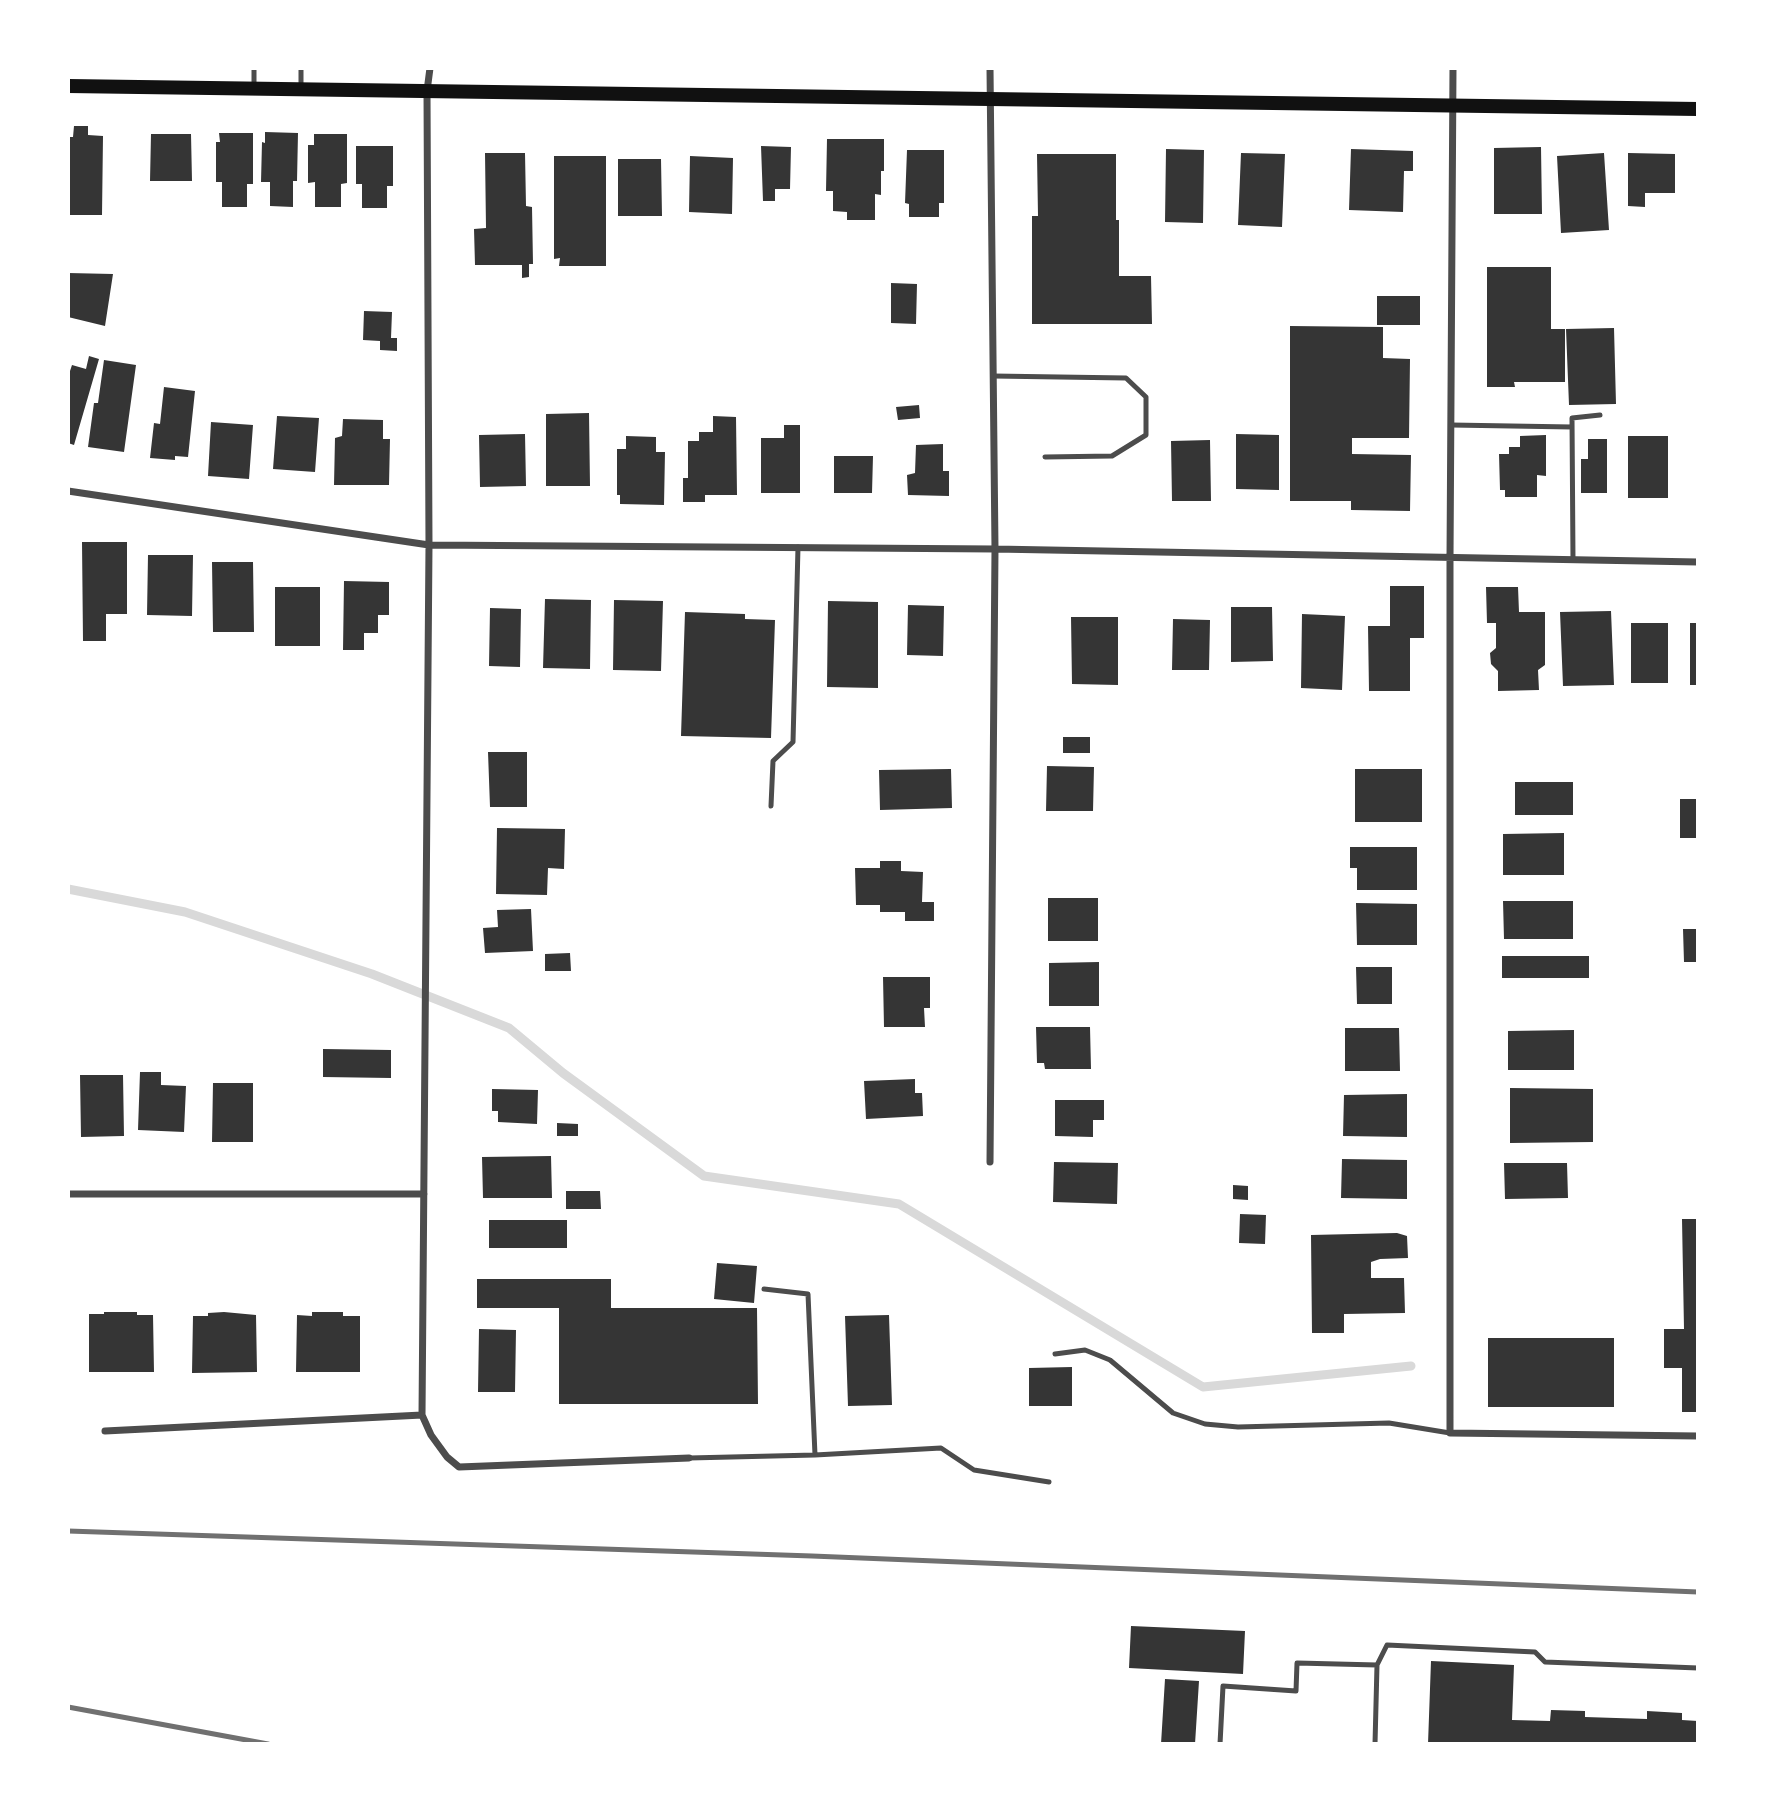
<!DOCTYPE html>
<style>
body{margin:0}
#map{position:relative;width:1766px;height:1812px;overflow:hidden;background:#fff;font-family:"Zilla Slab",serif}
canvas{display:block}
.frame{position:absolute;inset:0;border:70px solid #fff;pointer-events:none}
</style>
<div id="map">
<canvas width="1766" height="1812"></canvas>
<div class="frame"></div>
</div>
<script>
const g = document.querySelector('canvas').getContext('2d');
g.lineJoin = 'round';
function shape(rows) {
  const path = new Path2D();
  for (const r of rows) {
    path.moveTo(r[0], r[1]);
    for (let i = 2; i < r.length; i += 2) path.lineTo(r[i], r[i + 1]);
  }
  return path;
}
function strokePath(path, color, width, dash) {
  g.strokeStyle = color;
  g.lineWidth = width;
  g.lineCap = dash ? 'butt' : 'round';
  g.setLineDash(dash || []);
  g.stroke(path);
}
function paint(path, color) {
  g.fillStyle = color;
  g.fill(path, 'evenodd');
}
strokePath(shape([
 [68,889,185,912,372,974,509,1028,563,1073,704,1176,899,1204,1203,1387,1411,1366]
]), '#d9d9d9', 9);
paint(shape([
 [74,126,88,126,88,135,103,136,102,215,68,215,68,137,73,137],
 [265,132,298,133,297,181,293,181,293,207,270,206,270,182,261,182,262,142,265,143],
 [219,133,253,133,253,184,247,184,247,207,222,207,222,182,216,182,216,142,220,142],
 [151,134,191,134,192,181,150,181],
 [314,134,347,134,347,183,341,184,341,207,315,207,315,182,308,183,308,145,314,145],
 [827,139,884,139,884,171,881,171,881,195,875,194,875,220,847,220,847,212,833,211,833,191,826,191],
 [356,146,393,146,393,186,387,186,387,208,362,208,362,184,356,184],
 [761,146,791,147,790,189,775,189,775,201,763,201],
 [1541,147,1542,214,1494,214,1494,148],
 [1166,149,1204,150,1203,223,1165,222],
 [1351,149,1413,151,1413,171,1404,171,1403,212,1349,210],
 [907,150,944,150,944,203,939,203,939,217,909,217,909,204,905,203],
 [485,153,525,153,526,206,532,207,533,264,529,264,529,277,522,278,522,265,475,265,474,229,486,228],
 [1241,153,1285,154,1282,227,1238,225],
 [1604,153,1609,230,1561,233,1557,156],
 [1628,153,1675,154,1675,193,1645,193,1645,207,1628,206],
 [1037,154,1116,154,1116,220,1119,220,1119,276,1151,276,1152,324,1032,324,1032,216,1038,216],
 [554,156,606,156,606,266,559,266,560,258,554,259],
 [690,156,733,158,732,214,689,212],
 [618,159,661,159,662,216,618,216],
 [1487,267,1551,267,1551,329,1565,329,1565,382,1514,382,1515,387,1487,387],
 [68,273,113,274,105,326,68,317],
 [891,283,917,284,916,324,891,323],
 [1377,296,1420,296,1420,325,1377,325],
 [364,311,392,312,391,338,397,338,397,351,380,350,380,341,363,340],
 [1290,326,1383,327,1383,358,1410,359,1409,438,1352,438,1352,454,1411,455,1410,511,1351,510,1351,501,1290,501],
 [1614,328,1616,404,1569,405,1566,329],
 [89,356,99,359,74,445,68,443,68,377,72,365,86,369],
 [104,360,136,365,124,452,88,447,94,403,98,403],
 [164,387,195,391,188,457,175,456,175,460,150,458,154,423,160,424],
 [919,405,920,418,898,420,896,407],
 [589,413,590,486,546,486,546,414],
 [277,416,319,418,315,472,273,469],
 [713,416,736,417,737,495,705,495,705,502,683,502,683,478,688,478,688,441,699,441,699,432,713,432],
 [343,419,383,420,383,439,390,439,389,485,334,485,335,438,342,436],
 [211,422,253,425,249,479,208,476],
 [784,425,800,425,800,493,761,493,761,438,784,438],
 [525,434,526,486,480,487,479,435],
 [1236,434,1279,435,1279,490,1236,489],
 [1546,435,1546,476,1537,475,1537,497,1505,497,1505,490,1500,490,1499,454,1509,454,1509,447,1520,447,1520,436],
 [626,436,656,437,656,452,665,452,664,505,620,504,620,495,617,495,617,449,626,449],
 [1628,436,1668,436,1668,498,1628,498],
 [1588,439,1607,439,1607,493,1581,493,1581,459,1588,459],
 [1210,440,1211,501,1172,501,1171,441],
 [943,444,943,471,949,471,949,496,908,495,907,475,915,473,916,445],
 [834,456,873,456,872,493,834,493],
 [82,542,127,542,127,614,106,614,106,641,83,641],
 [148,555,193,555,192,616,147,615],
 [212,562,253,562,254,632,213,632],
 [344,581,389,582,389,615,378,615,378,633,364,633,364,650,343,650],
 [1390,586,1424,586,1424,638,1410,638,1410,691,1369,691,1368,626,1390,626],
 [275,587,320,587,320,646,275,646],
 [1486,587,1518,587,1519,612,1545,612,1545,665,1538,670,1539,690,1498,691,1498,671,1491,664,1490,653,1496,648,1496,623,1487,623],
 [545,599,591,600,590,669,543,668],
 [614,600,663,601,661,671,613,670],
 [828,601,878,602,878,688,827,687],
 [908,605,944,606,943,656,907,655],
 [1231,607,1272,607,1273,661,1231,662],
 [490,608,521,609,520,667,489,666],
 [1611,611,1614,685,1563,686,1560,612],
 [685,612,745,614,745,619,775,620,771,738,681,736],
 [1302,614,1345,616,1342,690,1301,688],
 [1071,617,1118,617,1118,685,1072,684],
 [1173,619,1210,620,1209,670,1172,670],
 [1631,623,1668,623,1668,683,1631,683],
 [1690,623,1698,623,1698,685,1690,685],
 [1063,737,1090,737,1090,753,1063,753],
 [488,752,527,752,527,807,490,807],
 [1047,766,1094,767,1093,811,1046,811],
 [951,769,952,808,880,810,879,770],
 [1355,769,1422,769,1422,822,1355,822],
 [1515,782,1573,782,1573,815,1515,815],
 [1680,799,1698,799,1698,838,1680,838],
 [497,828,565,829,564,869,548,868,547,895,496,894],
 [1564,833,1564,875,1503,875,1503,834],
 [1350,847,1417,847,1417,890,1357,890,1357,868,1350,868],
 [880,861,901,861,901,871,923,872,922,902,934,902,934,921,905,921,905,912,880,912,880,905,856,905,855,868,880,868],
 [1048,898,1098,898,1098,941,1048,941],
 [1503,901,1573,901,1573,939,1504,939],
 [1356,903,1417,904,1417,945,1357,945],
 [531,909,533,951,485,953,483,928,498,927,497,910],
 [1683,929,1698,929,1698,962,1684,962],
 [570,953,571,971,545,971,545,954],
 [1502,956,1589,956,1589,978,1502,978],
 [1099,962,1099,1006,1049,1006,1049,963],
 [1356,967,1392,967,1392,1004,1357,1004],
 [883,977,930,977,930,1008,924,1008,925,1027,884,1027],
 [1036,1027,1090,1027,1091,1069,1045,1069,1044,1063,1037,1063],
 [1345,1028,1399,1028,1400,1071,1345,1071],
 [1574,1030,1574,1070,1508,1070,1508,1031],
 [323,1049,391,1050,391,1078,323,1077],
 [140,1072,161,1072,161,1085,186,1086,184,1132,138,1130],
 [80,1075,123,1075,124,1136,81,1137],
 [915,1079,915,1093,922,1093,923,1116,866,1119,864,1081],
 [213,1083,253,1083,253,1142,212,1142],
 [1510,1088,1593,1089,1593,1142,1510,1143],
 [492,1089,538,1090,537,1124,498,1122,498,1111,492,1111],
 [1407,1094,1407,1137,1343,1136,1344,1095],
 [1055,1100,1104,1100,1104,1120,1093,1120,1093,1137,1055,1136],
 [557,1123,578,1124,578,1136,557,1136],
 [551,1156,552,1198,483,1198,482,1157],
 [1342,1159,1407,1160,1407,1199,1341,1198],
 [1054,1162,1118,1163,1117,1204,1053,1202],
 [1504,1163,1567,1163,1568,1198,1505,1199],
 [1233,1185,1248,1186,1248,1200,1233,1199],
 [566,1191,600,1191,601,1209,566,1209],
 [1240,1214,1266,1215,1265,1244,1239,1243],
 [1682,1219,1698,1219,1698,1412,1682,1412,1682,1368,1664,1368,1664,1329,1684,1329],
 [489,1220,567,1220,567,1248,489,1248],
 [1397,1233,1407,1236,1408,1258,1380,1259,1371,1262,1371,1278,1404,1278,1405,1313,1344,1314,1344,1333,1312,1333,1311,1235],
 [717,1263,757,1266,754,1303,714,1299],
 [477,1279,611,1279,611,1308,757,1308,758,1404,559,1404,559,1308,477,1308],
 [104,1312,137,1312,137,1315,153,1315,154,1372,89,1372,89,1314,104,1314],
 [224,1312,256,1315,257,1372,192,1373,193,1316,208,1316,208,1313],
 [312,1312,343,1312,343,1316,360,1316,360,1372,296,1372,297,1315,312,1316],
 [889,1315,892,1405,848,1406,845,1316],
 [479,1329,516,1330,515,1392,478,1392],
 [1488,1338,1614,1338,1614,1407,1488,1407],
 [1072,1367,1072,1406,1029,1406,1029,1368],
 [1131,1626,1245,1631,1243,1674,1129,1668],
 [1431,1661,1514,1665,1512,1720,1550,1721,1551,1710,1585,1711,1585,1717,1647,1719,1647,1711,1682,1713,1682,1720,1698,1721,1698,1744,1428,1744],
 [1165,1679,1199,1681,1195,1744,1161,1744]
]), '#353535');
strokePath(shape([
 [254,68,254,87],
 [301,68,301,88],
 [993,376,1126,378,1146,397,1146,435,1112,456,1045,457],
 [1451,425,1572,427],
 [1573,560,1572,418,1600,415],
 [771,806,773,761,793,742,798,547],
 [1055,1354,1085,1350,1110,1360,1173,1413,1205,1424,1238,1427,1389,1423,1450,1433],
 [815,1455,941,1448,974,1470,1049,1482],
 [689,1458,815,1455,808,1294,764,1289],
 [1220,1744,1223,1686,1296,1691,1297,1663,1377,1665],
 [1375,1744,1377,1665,1387,1645,1535,1652,1545,1662,1698,1668]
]), '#4c4c4c', 5);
strokePath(shape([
 [430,68,427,91,429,545,422,1415,431,1435,447,1457,459,1467,689,1458],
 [1453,68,1450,558,1450,1433,1698,1436],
 [68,491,429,545,995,549,1698,562],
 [990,1162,995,549,990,68],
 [68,1194,424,1194],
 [105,1431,422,1415]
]), '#4c4c4c', 7);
strokePath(shape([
 [68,86,1698,109]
]), '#111', 14);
strokePath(shape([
 [68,1531,812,1556,1698,1592],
 [68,1707,268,1744]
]), '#707070', 5);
</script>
